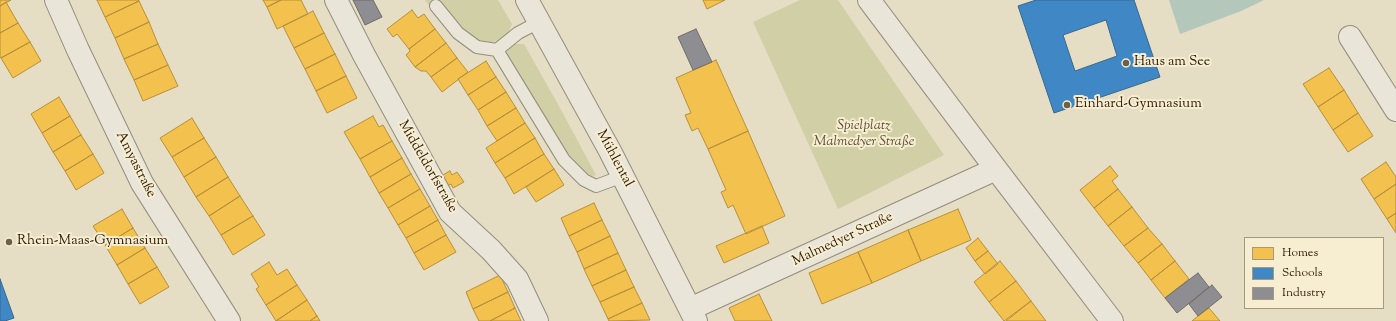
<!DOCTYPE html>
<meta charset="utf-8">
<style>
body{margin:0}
#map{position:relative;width:1396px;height:321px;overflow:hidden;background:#e5ddc4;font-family:"Sorts Mill Goudy",serif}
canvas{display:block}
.legend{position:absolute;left:1244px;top:237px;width:140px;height:72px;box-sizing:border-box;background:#f7edd0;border:1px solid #a69982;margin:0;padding:5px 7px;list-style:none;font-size:12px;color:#2d1b0c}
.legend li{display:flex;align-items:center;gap:8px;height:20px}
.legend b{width:20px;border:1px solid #a69982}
</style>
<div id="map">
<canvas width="1396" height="321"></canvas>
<ul class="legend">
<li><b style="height:11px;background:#f2c14e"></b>Homes</li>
<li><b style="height:11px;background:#3f88c5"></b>Schools</li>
<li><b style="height:11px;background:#8d8d92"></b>Industry</li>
</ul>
</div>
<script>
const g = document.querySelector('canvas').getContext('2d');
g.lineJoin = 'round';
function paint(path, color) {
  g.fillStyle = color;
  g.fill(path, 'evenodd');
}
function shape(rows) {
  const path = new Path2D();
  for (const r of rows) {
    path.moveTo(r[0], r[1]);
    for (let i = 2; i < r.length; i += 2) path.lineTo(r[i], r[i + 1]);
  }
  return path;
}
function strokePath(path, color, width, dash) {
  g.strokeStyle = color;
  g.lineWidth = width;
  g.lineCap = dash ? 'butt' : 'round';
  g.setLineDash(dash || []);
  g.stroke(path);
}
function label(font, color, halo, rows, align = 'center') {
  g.font = font + ' "Sorts Mill Goudy",serif';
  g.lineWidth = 4;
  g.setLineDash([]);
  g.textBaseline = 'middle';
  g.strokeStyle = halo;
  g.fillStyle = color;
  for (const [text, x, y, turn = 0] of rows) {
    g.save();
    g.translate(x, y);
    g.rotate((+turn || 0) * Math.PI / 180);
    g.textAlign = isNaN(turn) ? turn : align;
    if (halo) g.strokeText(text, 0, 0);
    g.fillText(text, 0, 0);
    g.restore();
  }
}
paint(shape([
 [425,0,498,0,512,24,508,33,498,41,487,43,479,41,431,8],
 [800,0,838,0,944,155,838,209,753,22],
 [514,44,524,44,560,108,596,175,592,176,585,173,568,156,508,60,507,51]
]), '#d0cfa5');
paint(shape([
 [1169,0,1264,0,1241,11,1180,34]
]), '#b3c7ba');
const homes = shape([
 [0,0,11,0,0,6,0,0],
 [97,0,138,0,139,1,105,17,97,0],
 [263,0,281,0,267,7,263,0],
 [281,0,301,0,308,14,277,29,267,7,281,0],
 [703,0,725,0,707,9,703,0],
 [139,1,149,22,115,38,105,17,139,1],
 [6,2,18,23,0,33,0,6,6,2],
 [412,10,418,18,424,14,435,29,409,49,397,34,393,37,387,29,412,10],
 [313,11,324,33,294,48,283,26,313,11],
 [149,22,158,44,124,59,115,38,149,22],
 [18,23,30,42,1,58,0,56,0,33,18,23],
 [435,29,446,43,415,67,406,55,410,51,409,49,435,29],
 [324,33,335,54,305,69,294,48,324,33],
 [30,42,41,61,13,78,1,58,30,42],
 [446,43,457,58,431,77,426,71,421,71,415,67,446,43],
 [158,44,168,65,134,80,124,59,158,44],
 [335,54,346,76,316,91,305,69,335,54],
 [457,58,468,72,458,79,459,79,442,92,431,77,457,58],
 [716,60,748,131,708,149,698,128,692,131,685,115,691,113,676,78,716,60],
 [486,61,496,77,468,95,458,79,486,61],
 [168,65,178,86,143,101,134,80,168,65],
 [1329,68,1344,90,1318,107,1303,84,1329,68],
 [346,76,357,98,327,113,316,91,346,76],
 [496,77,506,92,478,110,468,95,496,77],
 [1344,90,1358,113,1333,130,1318,107,1344,90],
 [506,92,516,108,487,126,478,110,506,92],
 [59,97,70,116,42,133,31,114,59,97],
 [516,108,525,123,497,141,487,126,516,108],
 [1358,113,1373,136,1348,152,1333,130,1358,113],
 [70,116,81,135,53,152,42,133,70,116],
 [373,116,379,127,383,125,392,141,360,159,344,132,373,116],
 [192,118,204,138,172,157,160,138,192,118],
 [525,123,535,138,495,163,486,148,525,123],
 [748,131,785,216,746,234,733,205,728,208,721,192,726,190,708,149,748,131],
 [81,135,93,154,65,171,53,152,81,135],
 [204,138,216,157,184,177,172,157,204,138],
 [535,138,544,154,505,178,495,163,535,138],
 [392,141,402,158,370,177,360,159,392,141],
 [93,154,104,173,76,190,65,171,93,154],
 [544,154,554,169,514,194,505,178,544,154],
 [216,157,228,177,196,197,184,177,216,157],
 [402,158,411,174,379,193,370,177,402,158],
 [1386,162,1396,177,1396,184,1374,199,1361,179,1386,162],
 [1110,166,1118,176,1112,181,1118,189,1094,208,1080,190,1110,166],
 [554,169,564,185,536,202,526,187,554,169],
 [450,171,452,175,457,172,464,182,453,188,451,184,447,186,441,176,450,171],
 [411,174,420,189,388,208,379,193,411,174],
 [228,177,240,196,209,216,196,197,228,177],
 [1396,184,1396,213,1387,219,1374,199,1396,184],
 [420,189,430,206,398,225,388,208,420,189],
 [1118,189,1132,207,1108,226,1094,208,1118,189],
 [240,196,253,216,221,235,209,216,240,196],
 [594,203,602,220,569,236,561,218,594,203],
 [430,206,438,220,406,238,398,225,430,206],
 [1132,207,1148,228,1124,246,1108,226,1132,207],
 [122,209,133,228,105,245,93,226,122,209],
 [958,209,971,240,921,261,908,230,958,209],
 [1396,213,1396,233,1387,219,1396,213],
 [253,216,265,235,233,255,221,235,253,216],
 [438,220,446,235,414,253,406,238,438,220],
 [602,220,610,236,577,252,569,236,602,220],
 [762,226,769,243,724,263,716,246,762,226],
 [133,228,145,248,117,265,105,245,133,228],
 [1148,228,1162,244,1138,263,1124,246,1148,228],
 [908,230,921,261,872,283,858,252,908,230],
 [446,235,456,252,424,270,414,253,446,235],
 [610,236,618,253,584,269,577,252,610,236],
 [978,238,988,251,975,261,966,248,978,238],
 [1162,244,1175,261,1151,280,1138,263,1162,244],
 [145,248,157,267,128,284,117,265,145,248],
 [988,251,998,264,985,274,975,261,988,251],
 [858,252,872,283,822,304,809,273,858,252],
 [618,253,626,270,592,286,584,269,618,253],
 [1000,261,1016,281,989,302,974,282,1000,261],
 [1175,261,1189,279,1165,298,1151,280,1175,261],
 [269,262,277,275,287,269,297,285,266,305,256,289,259,287,251,274,269,262],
 [157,267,169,287,140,304,128,284,157,267],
 [626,270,634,287,600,302,592,286,626,270],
 [500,275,508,292,473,309,466,292,500,275],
 [1016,281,1031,301,1004,321,989,302,1016,281],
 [297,285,307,300,276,321,266,305,297,285],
 [634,287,642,303,608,319,600,302,634,287],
 [508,292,515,308,490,321,479,321,473,309,508,292],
 [759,294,772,321,735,321,729,308,759,294],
 [307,300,317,316,310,321,276,321,307,300],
 [1031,301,1046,321,1006,321,1031,301],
 [642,303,650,320,609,321,608,319,642,303],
 [515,308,521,321,490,321,515,308],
 [1209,308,1220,321,1192,321,1198,316,1209,308],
 [317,316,320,321,310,321,317,316]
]);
paint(homes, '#f2c14e');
strokePath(homes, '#b78f3a', 1);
const schools = shape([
 [1036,0,1134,0,1160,77,1054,113,1018,6,1036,0],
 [1106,20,1117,56,1075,71,1063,35,1106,20],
 [0,279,14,318,5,321,0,321,0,279]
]);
paint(schools, '#3f88c5');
strokePath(schools, '#3a678e', 1);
const industry = shape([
 [353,0,373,0,382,17,365,25,353,0],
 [696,29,712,62,693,70,678,37,696,29],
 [1198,273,1209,287,1177,313,1165,298,1198,273],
 [1212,285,1222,297,1198,316,1189,304,1212,285]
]);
paint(industry, '#8d8d92');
strokePath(industry, '#706b6a', 1);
const lane = shape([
 [436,6,458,33,477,47,497,50,564,160,584,180,596,186,623,176],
 [497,50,518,33,539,22]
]);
const street = shape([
 [56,0,78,50,142,183,229,321],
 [336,0,364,55,450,212,491,250,517,279,537,321],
 [527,0,610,151,696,321],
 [869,0,996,169,1112,321],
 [1350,37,1396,110],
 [690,309,996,169]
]);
strokePath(lane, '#948d7d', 14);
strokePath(street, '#948d7d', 24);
strokePath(lane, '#e9e6d9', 12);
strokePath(street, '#e9e6d9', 22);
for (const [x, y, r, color] of [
 [1126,63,4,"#6d5f4c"],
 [1067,105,4,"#6d5f4c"],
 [9,242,4,"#6d5f4c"]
]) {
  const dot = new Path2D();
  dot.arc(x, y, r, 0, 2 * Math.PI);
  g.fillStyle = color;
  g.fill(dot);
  strokePath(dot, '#f7edd0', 1.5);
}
label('14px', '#2d1b0c', '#f7edd0', [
 ["Haus am See",1134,63],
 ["Einhard-Gymnasium",1075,105],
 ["Rhein-Maas-Gymnasium",17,242]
], 'left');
label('italic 14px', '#594d32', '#f7edd0', [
 ["Spielplatz",864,127],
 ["Malmedyer Straße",864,143]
]);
label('14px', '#2d1b0c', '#f7edd0', [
 ["Mühlental",614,159,62],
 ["Amyastraße",135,165,63],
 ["Middeldorfstraße",427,167,60],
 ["Malmedyer Straße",843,240,-25]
]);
</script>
